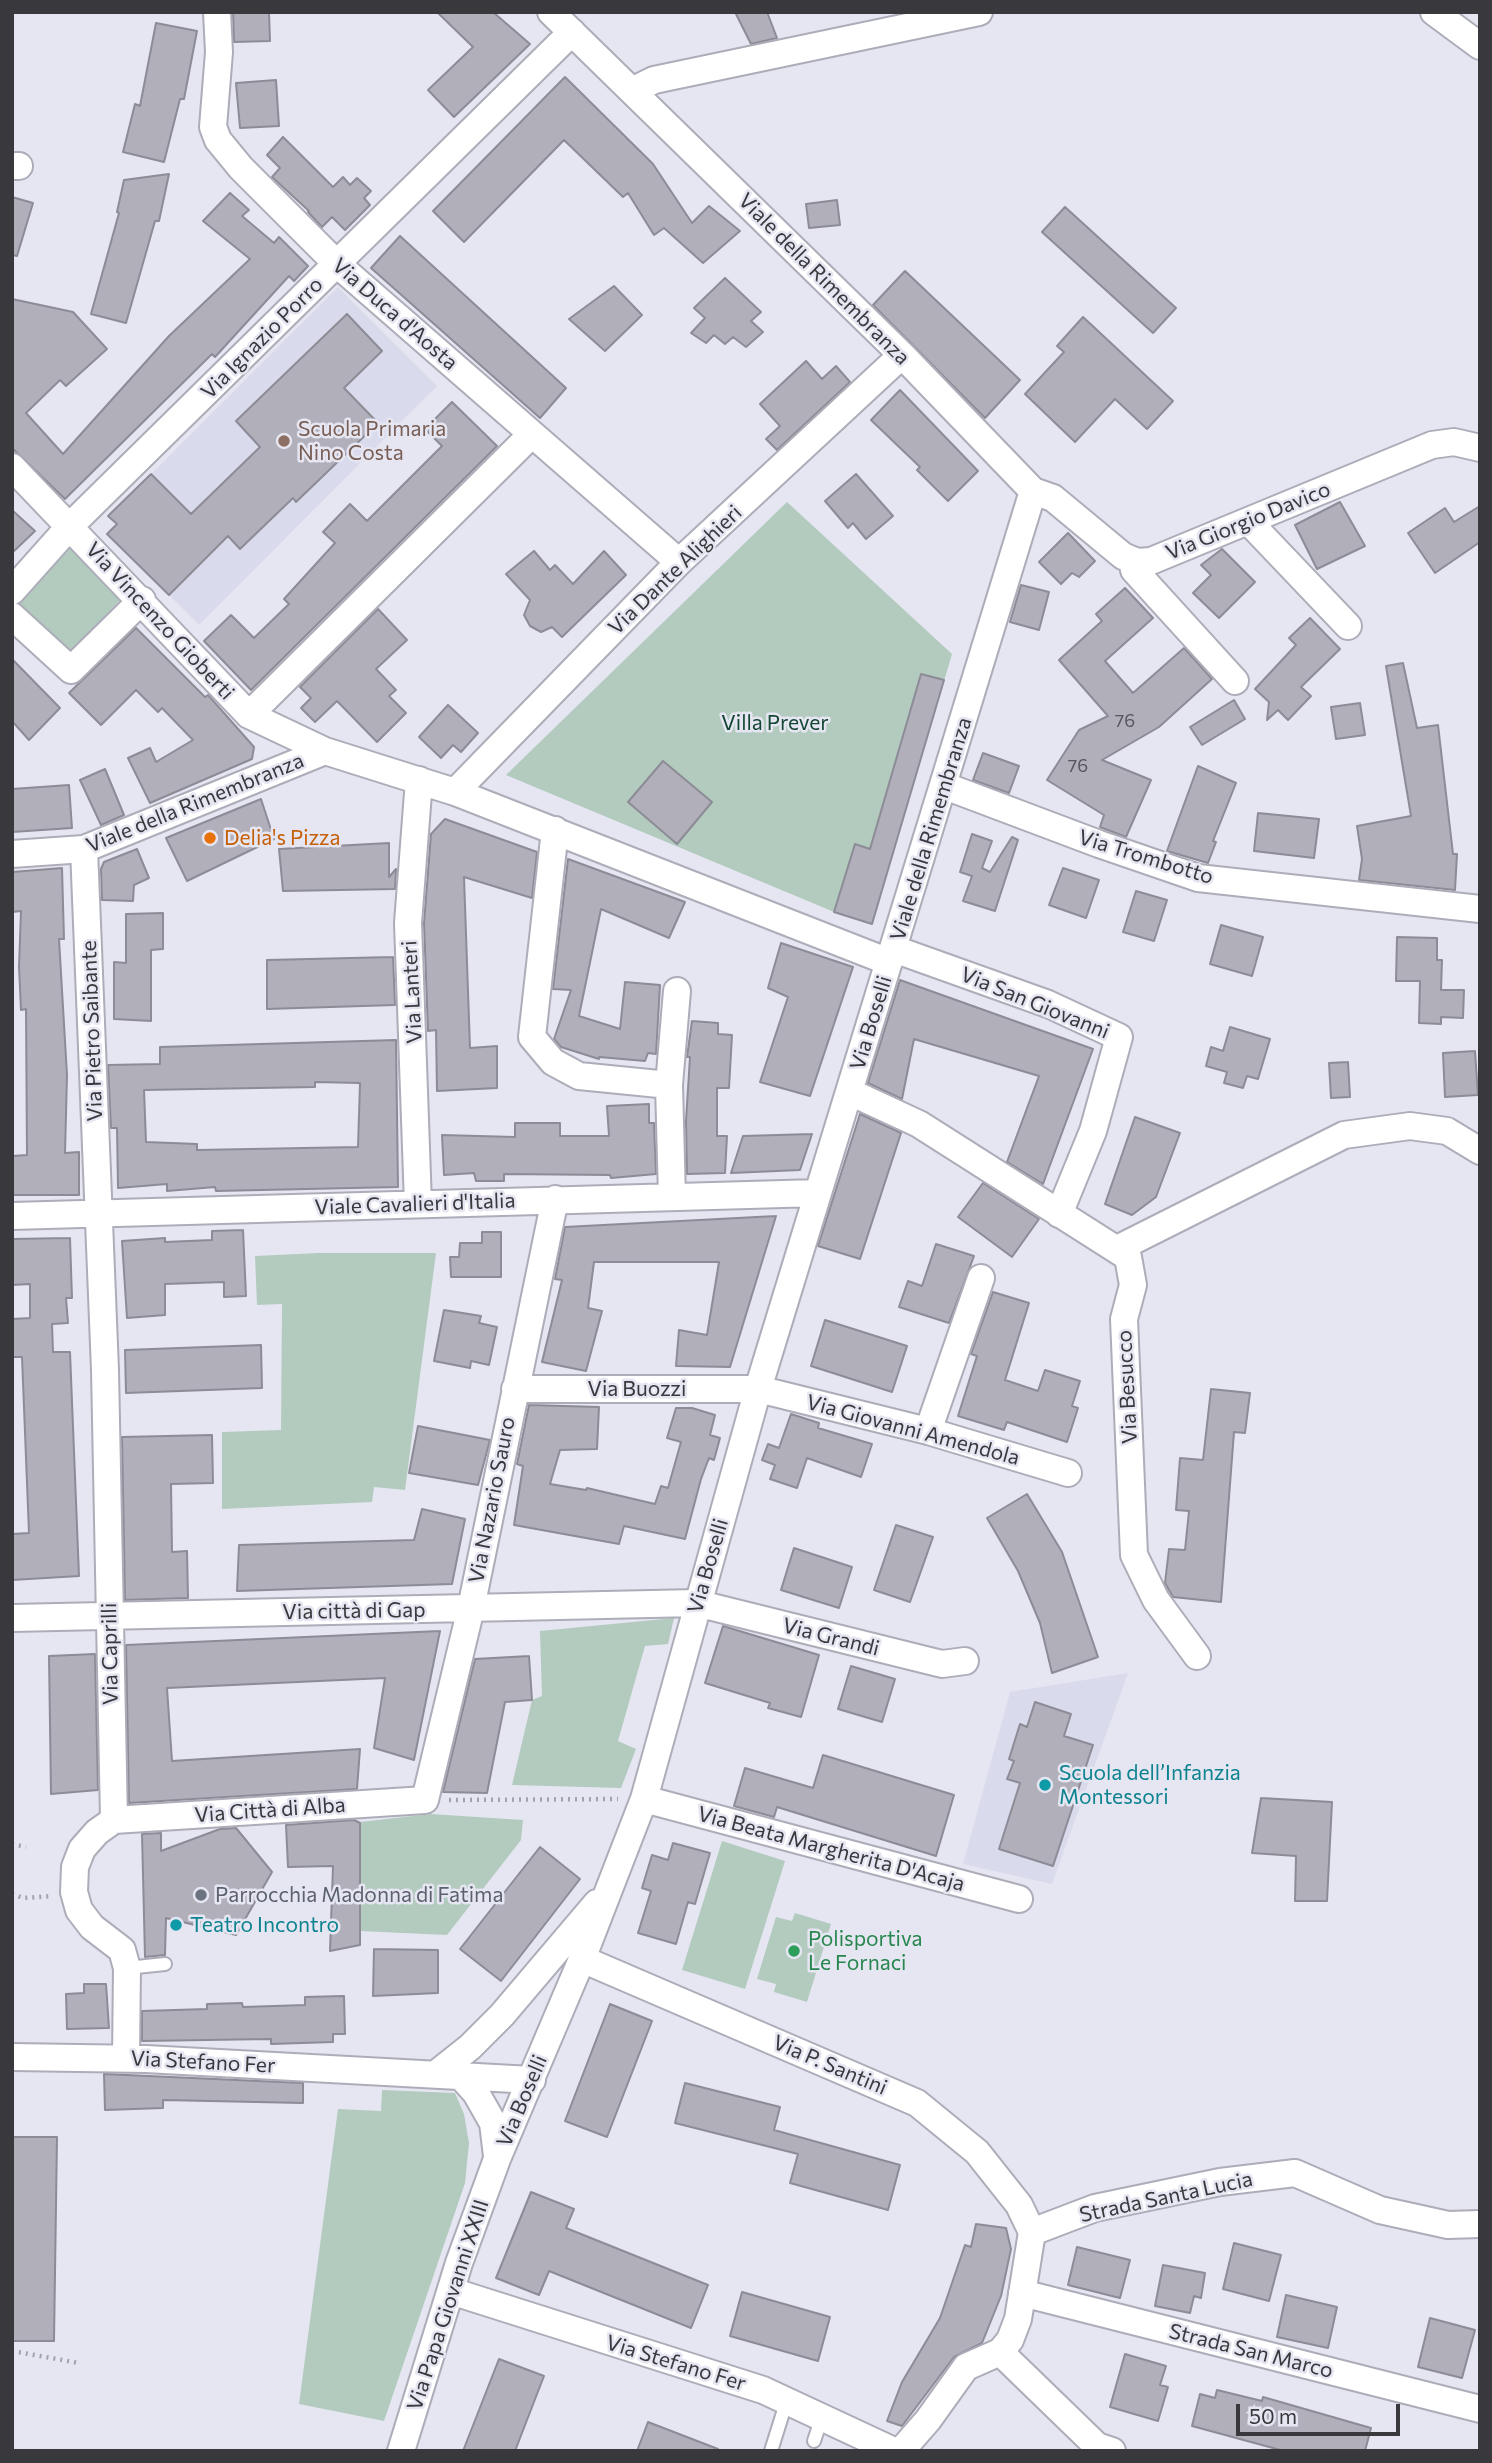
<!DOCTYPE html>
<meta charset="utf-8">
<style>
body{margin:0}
#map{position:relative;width:1492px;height:2463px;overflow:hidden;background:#e6e6f2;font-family:Commissioner,sans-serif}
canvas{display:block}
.frame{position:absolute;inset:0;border:14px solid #39393d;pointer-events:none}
.scale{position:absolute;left:1236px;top:2404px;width:164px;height:32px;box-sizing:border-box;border:4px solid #39393d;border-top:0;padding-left:9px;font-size:21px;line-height:24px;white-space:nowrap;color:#39393d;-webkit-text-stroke:5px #e6e6f2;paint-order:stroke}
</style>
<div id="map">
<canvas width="1492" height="2463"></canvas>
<div class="frame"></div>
<div class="scale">50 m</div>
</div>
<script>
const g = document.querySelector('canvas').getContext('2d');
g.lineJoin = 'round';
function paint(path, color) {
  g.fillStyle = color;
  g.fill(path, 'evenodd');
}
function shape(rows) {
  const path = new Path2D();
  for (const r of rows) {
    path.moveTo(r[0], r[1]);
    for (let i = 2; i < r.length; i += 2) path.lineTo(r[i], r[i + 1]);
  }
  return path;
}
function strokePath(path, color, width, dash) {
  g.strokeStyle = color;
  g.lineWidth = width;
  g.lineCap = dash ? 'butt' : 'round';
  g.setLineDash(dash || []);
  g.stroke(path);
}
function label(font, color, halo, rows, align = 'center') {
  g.font = font + ' Commissioner,sans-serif';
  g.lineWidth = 5;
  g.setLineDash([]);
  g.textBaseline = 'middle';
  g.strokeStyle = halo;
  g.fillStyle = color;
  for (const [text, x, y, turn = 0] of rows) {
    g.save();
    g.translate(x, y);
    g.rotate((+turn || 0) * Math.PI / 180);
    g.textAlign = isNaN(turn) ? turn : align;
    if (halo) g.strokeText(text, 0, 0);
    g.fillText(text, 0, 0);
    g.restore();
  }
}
paint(shape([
 [338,287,437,386,199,625,169,595,215,549,210,533,151,474],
 [1128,1673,1052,1884,963,1864,1010,1692]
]), '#d9daec');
paint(shape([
 [787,502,952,654,872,924,834,912,506,775],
 [67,545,122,598,65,658,12,603],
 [319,1253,436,1253,405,1490,374,1487,372,1502,222,1509,222,1432,281,1430,282,1304,257,1305,255,1256],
 [674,1618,668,1644,645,1646,618,1741,636,1749,621,1788,512,1785,532,1700,542,1696,540,1631],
 [431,1814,523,1820,521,1840,447,1935,360,1931,360,1822],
 [722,1841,785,1861,745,1989,682,1970],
 [795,1913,831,1924,807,2002,774,1992,776,1984,757,1979,776,1917,792,1921],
 [382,2090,455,2093,464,2114,469,2143,465,2183,384,2421,299,2404,338,2109,381,2111]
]), '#b2cbbe');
const building = shape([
 [233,12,269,12,270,41,234,42,233,12],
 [437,12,493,12,530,44,454,117,428,90,473,47,437,12],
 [735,12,767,12,777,38,751,44,735,12],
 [156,23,197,31,184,99,180,99,164,162,123,152,135,104,140,106,156,23],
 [565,77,653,164,692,223,709,206,740,231,703,263,664,228,654,235,628,193,623,197,564,140,464,242,433,211,565,77],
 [276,80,279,126,240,128,236,83,276,80],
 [283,137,333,187,343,177,350,185,357,178,371,191,364,198,370,205,345,230,332,217,322,227,308,212,309,211,272,177,280,168,267,155,283,137],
 [169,174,159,221,155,221,126,323,91,314,119,213,117,212,124,180,169,174],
 [230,193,249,210,242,216,274,243,279,237,308,266,294,281,289,276,215,357,212,354,65,499,12,448,12,299,73,312,107,349,66,386,60,380,26,413,63,454,169,336,250,259,203,221,230,193],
 [12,197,33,203,17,256,12,255,12,197],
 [837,200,840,225,809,228,806,204,837,200],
 [1065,207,1176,308,1153,333,1042,232,1065,207],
 [400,236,566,388,540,418,371,268,400,236],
 [905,271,1020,380,985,418,873,305,905,271],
 [725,278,761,312,751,321,763,332,746,347,733,337,725,344,714,335,706,343,691,333,705,318,694,308,725,278],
 [614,286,642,315,605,351,569,319,614,286],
 [347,314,382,351,344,388,378,423,296,502,293,498,240,549,228,536,169,595,107,534,117,524,108,516,151,474,191,514,260,447,236,421,347,314],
 [1083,317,1173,401,1147,429,1115,399,1075,442,1025,394,1064,352,1057,346,1083,317],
 [806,361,822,379,836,366,850,382,777,450,766,439,780,426,760,404,806,361],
 [900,390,978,471,948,501,917,470,920,467,871,420,900,390],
 [452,402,497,446,251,690,204,641,231,615,254,638,289,604,284,599,335,543,323,532,350,504,367,521,442,446,425,429,452,402],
 [856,474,893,516,866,539,853,523,848,528,825,501,856,474],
 [1340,502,1365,546,1317,569,1295,525,1340,502],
 [1480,506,1480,542,1435,573,1408,533,1445,508,1454,522,1480,506],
 [12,510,35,531,12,553,12,510],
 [1068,533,1095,561,1079,577,1072,573,1061,584,1039,562,1068,533],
 [1222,549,1255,582,1219,618,1193,593,1211,575,1201,565,1222,549],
 [534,551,550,570,555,565,573,584,604,551,626,575,562,637,552,627,541,632,530,626,524,615,530,600,506,574,534,551],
 [1021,585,1049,592,1039,630,1010,622,1021,585],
 [1125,588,1153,618,1105,661,1133,693,1184,648,1212,679,1159,727,1102,760,1151,780,1126,837,1100,827,1104,815,1047,780,1079,730,1108,716,1059,660,1102,621,1096,614,1125,588],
 [378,609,407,640,376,669,396,690,389,696,406,713,377,742,337,701,315,722,301,708,311,698,300,687,378,609],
 [1310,618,1340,649,1301,687,1311,696,1288,720,1278,710,1267,720,1269,702,1255,689,1296,645,1289,638,1310,618],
 [136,628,205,697,208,695,254,747,252,759,150,803,128,758,150,748,156,762,193,740,162,708,158,712,136,690,101,725,69,693,136,628],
 [12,659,60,708,29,740,12,721,12,659],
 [1403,663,1417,728,1438,725,1453,854,1457,854,1455,890,1359,880,1362,859,1357,826,1411,816,1386,666,1403,663],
 [921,674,944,680,872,924,834,912,855,844,870,849,921,674],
 [1234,700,1245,719,1202,745,1190,727,1234,700],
 [1360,703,1365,735,1336,739,1331,707,1360,703],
 [448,705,478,733,461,752,453,745,441,758,419,737,448,705],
 [983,753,1019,766,1009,793,973,780,983,753],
 [663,761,712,802,677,844,628,802,663,761],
 [1198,766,1236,783,1213,841,1216,842,1208,863,1167,851,1198,766],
 [105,769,124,815,101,825,80,780,105,769],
 [69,785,72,828,12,832,12,789,69,785],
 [261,799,274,839,187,881,166,838,261,799],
 [1258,813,1319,819,1314,858,1254,851,1258,813],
 [445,819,537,852,532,898,464,877,470,1048,497,1046,497,1088,437,1091,436,1030,428,1031,424,923,431,834,445,819],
 [972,834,992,841,982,868,990,872,1012,837,1018,840,995,911,963,901,972,876,960,872,972,834],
 [389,843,389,877,396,869,395,889,283,891,279,849,389,843],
 [137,849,149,878,134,885,133,901,102,900,101,869,104,862,137,849],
 [568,859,685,902,669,938,601,909,579,1016,620,1029,625,982,660,985,656,1054,648,1053,645,1061,599,1057,599,1059,561,1047,554,1039,571,990,553,989,568,859],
 [62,868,64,939,59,939,67,1075,65,1153,79,1152,79,1195,12,1195,12,1156,27,1155,26,1009,21,1010,19,967,21,911,12,912,12,872,62,868],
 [1063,868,1099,880,1086,918,1049,905,1063,868],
 [1136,891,1167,900,1154,941,1123,932,1136,891],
 [163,913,163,949,151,950,151,1021,114,1019,114,962,126,963,126,914,163,913],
 [1221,925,1263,937,1252,976,1210,964,1221,925],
 [1397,937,1437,938,1437,960,1442,960,1441,990,1464,990,1463,1018,1441,1017,1441,1024,1419,1023,1420,981,1396,981,1397,937],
 [781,943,853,967,810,1096,760,1082,788,997,768,988,781,943],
 [393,957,395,1005,267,1009,267,960,393,957],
 [900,980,1093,1049,1043,1184,1007,1162,1039,1076,914,1039,902,1099,868,1083,900,980],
 [692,1021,718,1023,718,1034,732,1035,729,1088,717,1088,717,1136,727,1136,725,1173,687,1174,686,1121,690,1057,687,1057,692,1021],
 [1230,1027,1270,1039,1258,1079,1247,1076,1243,1088,1224,1083,1227,1072,1206,1066,1211,1047,1223,1051,1230,1027],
 [396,1040,398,1187,216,1191,215,1187,167,1191,167,1184,118,1188,117,1128,111,1128,108,1065,160,1064,160,1047,396,1040],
 [315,1082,360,1083,358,1147,197,1150,197,1144,146,1142,144,1090,315,1087,315,1082],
 [1475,1051,1478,1095,1445,1097,1443,1053,1475,1051],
 [1348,1062,1350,1097,1331,1098,1329,1063,1348,1062],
 [649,1104,649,1123,654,1123,656,1174,611,1178,610,1175,504,1174,504,1181,476,1181,474,1173,444,1175,442,1135,515,1137,515,1123,560,1123,560,1136,609,1136,607,1106,649,1104],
 [860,1114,901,1133,860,1259,818,1246,860,1114],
 [1135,1117,1180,1133,1156,1197,1132,1215,1105,1204,1135,1117],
 [812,1134,800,1170,731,1173,743,1136,812,1134],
 [983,1183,1039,1219,1012,1257,958,1217,983,1183],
 [776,1216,730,1367,676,1366,679,1330,707,1335,719,1262,594,1262,588,1308,602,1311,586,1371,542,1362,562,1280,555,1279,565,1227,776,1216],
 [243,1230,246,1296,224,1297,224,1282,165,1284,165,1315,127,1318,122,1241,165,1238,165,1242,212,1240,212,1231,243,1230],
 [482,1232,501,1232,501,1277,451,1277,450,1257,459,1257,460,1243,482,1243,482,1232],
 [70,1238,72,1298,66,1298,68,1323,52,1324,53,1352,70,1352,79,1576,12,1580,12,1534,29,1533,22,1357,12,1357,12,1319,30,1318,30,1284,12,1285,12,1239,70,1238],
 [936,1244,974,1256,949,1323,899,1307,908,1281,922,1286,936,1244],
 [993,1292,1029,1303,1005,1380,1038,1391,1045,1370,1080,1381,1072,1406,1078,1408,1067,1442,1007,1422,1004,1430,958,1416,977,1356,971,1354,993,1292],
 [444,1310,481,1316,479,1323,497,1327,489,1365,471,1361,470,1368,434,1361,444,1310],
 [825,1320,907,1346,892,1392,811,1366,825,1320],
 [261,1345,262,1388,126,1393,125,1350,261,1345],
 [1211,1389,1250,1393,1245,1433,1234,1432,1221,1602,1173,1597,1165,1583,1169,1549,1185,1550,1189,1511,1176,1510,1180,1458,1203,1460,1211,1389],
 [529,1405,599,1407,597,1449,560,1450,550,1484,586,1490,587,1488,655,1504,661,1486,668,1488,681,1442,667,1438,676,1408,692,1408,715,1415,710,1435,720,1438,714,1460,709,1458,701,1479,685,1539,624,1526,619,1544,514,1525,523,1466,517,1464,529,1405],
 [791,1414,819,1423,818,1428,872,1444,861,1477,807,1458,797,1488,770,1479,775,1465,762,1460,768,1444,779,1448,791,1414],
 [418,1426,490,1440,478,1485,409,1473,418,1426],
 [212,1435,213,1483,171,1484,172,1552,187,1551,188,1598,125,1600,122,1437,212,1435],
 [1027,1494,1062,1552,1098,1657,1052,1673,1040,1623,1018,1571,987,1518,1027,1494],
 [422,1509,465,1519,452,1584,237,1591,239,1545,414,1540,422,1509],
 [896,1525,933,1537,910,1602,874,1590,896,1525],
 [794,1548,852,1567,839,1608,781,1590,794,1548],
 [723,1626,819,1655,801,1717,768,1708,770,1703,705,1683,723,1626],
 [440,1631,414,1760,374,1748,385,1678,167,1688,172,1761,360,1749,357,1789,129,1803,126,1645,440,1631],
 [95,1654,98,1790,51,1794,49,1656,95,1654],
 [529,1656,532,1700,505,1702,487,1793,443,1792,475,1659,529,1656],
 [851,1666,895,1679,882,1722,838,1709,851,1666],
 [1035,1702,1071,1714,1064,1736,1093,1745,1053,1866,999,1849,1020,1783,1007,1779,1014,1761,1009,1759,1020,1724,1027,1727,1035,1702],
 [823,1755,954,1795,936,1856,777,1807,774,1817,734,1806,745,1768,813,1788,823,1755],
 [1261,1798,1332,1802,1327,1901,1295,1901,1296,1856,1252,1853,1261,1798],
 [354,1820,360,1823,360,1945,330,1951,333,1866,288,1867,286,1825,354,1820],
 [236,1828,272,1872,236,1935,166,1918,165,1955,145,1957,142,1834,161,1833,161,1851,220,1829,236,1828],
 [673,1843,710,1853,695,1904,688,1902,676,1944,638,1933,651,1891,642,1888,652,1855,668,1860,673,1843],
 [540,1847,580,1879,501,1981,460,1949,540,1847],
 [374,1949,438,1950,438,1993,373,1996,374,1949],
 [84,1984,106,1984,109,2028,67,2029,66,1994,84,1993,84,1984],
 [344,1996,345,2034,333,2034,333,2042,271,2044,271,2039,142,2041,142,2011,207,2009,207,2004,242,2003,243,2007,305,2005,305,1997,344,1996],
 [610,2004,652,2021,607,2137,565,2121,610,2004],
 [104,2074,303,2083,303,2103,163,2100,163,2108,105,2110,104,2074],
 [685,2083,780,2107,774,2130,900,2165,888,2210,790,2183,798,2154,675,2123,685,2083],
 [12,2137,57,2137,54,2341,12,2341,12,2137],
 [531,2192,574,2209,566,2228,708,2285,691,2328,549,2271,539,2295,496,2278,531,2192],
 [976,2224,1006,2228,1011,2249,1001,2296,982,2343,954,2357,902,2426,887,2421,902,2382,940,2318,965,2245,971,2247,976,2224],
 [1234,2243,1281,2255,1269,2301,1223,2289,1234,2243],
 [1077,2247,1130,2260,1120,2298,1068,2285,1077,2247],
 [1163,2265,1205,2273,1201,2298,1194,2296,1190,2313,1155,2306,1163,2265],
 [742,2292,830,2317,818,2361,730,2336,742,2292],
 [1286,2295,1337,2307,1328,2348,1277,2337,1286,2295],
 [1430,2318,1475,2330,1462,2378,1418,2367,1430,2318],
 [1125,2354,1166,2366,1160,2385,1168,2387,1158,2421,1110,2407,1125,2354],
 [499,2359,544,2376,515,2451,463,2451,499,2359],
 [1217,2390,1262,2401,1263,2397,1371,2428,1365,2451,1284,2451,1192,2426,1200,2394,1215,2398,1217,2390],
 [648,2422,718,2449,718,2451,637,2451,648,2422]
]);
paint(building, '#b0afba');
strokePath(building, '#8c8b96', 2);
const service = shape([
 [127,1968,165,1964],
 [814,2441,822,2417],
 [771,2451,787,2400]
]);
const minor = shape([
 [217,12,219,52,213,127,218,140,241,168,337,264,679,562],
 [551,12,902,355,1033,491],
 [1434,12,1480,46],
 [632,91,654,80,979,12],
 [12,166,19,166],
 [12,467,249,715,325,751,455,792,889,962],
 [1033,491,1053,498,1123,556,1137,562,1151,561,1432,445,1454,442,1480,448],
 [1248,521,1348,626],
 [1132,560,1134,570,1235,681],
 [12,591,70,526,572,32],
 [12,616,71,670,142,600],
 [249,715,532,434],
 [945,786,1099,844,1198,878,1480,909],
 [455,792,679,562,902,355],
 [555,830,532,1037,553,1062,579,1076,669,1085,672,1197],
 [84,849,105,1370,114,1820,97,1832,82,1849,75,1867,74,1892,79,1910,92,1927,122,1950,127,1968,126,2058],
 [12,854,84,849,325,751],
 [894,949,1048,1004,1119,1037,1093,1131,1059,1214],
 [669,1085,677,991],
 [850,1092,919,1124,1128,1257,1133,1285,1124,1319,1134,1555,1156,1600,1197,1656],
 [418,1204,408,923,419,780],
 [12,1216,818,1193],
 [1117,1249,1344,1135,1410,1126,1447,1131,1480,1151],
 [515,1389,758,1389,928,1431,1068,1473],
 [928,1431,981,1278],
 [12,1618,696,1603,942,1664,965,1661],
 [644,1799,1019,1899],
 [114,1820,425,1800,471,1608,555,1199],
 [582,1959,917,2103,977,2152,1019,2205,1032,2232],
 [12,2057,146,2059,532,2080],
 [436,2074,470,2047,502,2015,597,1903],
 [459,2074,476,2093,493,2123,497,2156],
 [1032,2232,1095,2208,1220,2182,1295,2173,1380,2210,1448,2225,1480,2224],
 [451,2291,763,2390,894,2451],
 [1022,2293,1480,2409],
 [1000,2352,1097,2446,1112,2451],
 [401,2451,459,2263,497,2159,582,1959,644,1799,758,1389,1033,491],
 [901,2451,928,2420,966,2367,1000,2352,1010,2340,1018,2319,1032,2232]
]);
strokePath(service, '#acadb8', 16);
strokePath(minor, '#acadb8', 30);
strokePath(shape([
 [449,1800,618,1799],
 [12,1844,26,1847],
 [12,1894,23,1898,53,1896],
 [12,2351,79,2363]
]), '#a2a2ab', 4.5, [2, 5]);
strokePath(service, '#fff', 12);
strokePath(minor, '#fff', 26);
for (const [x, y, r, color] of [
 [284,441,7,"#8d6e63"],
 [210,838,7,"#e8710a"],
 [1045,1785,7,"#0f9aa8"],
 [201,1895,7,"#6b7280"],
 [176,1925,7,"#0f9aa8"],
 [794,1951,7,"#2e9e5b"]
]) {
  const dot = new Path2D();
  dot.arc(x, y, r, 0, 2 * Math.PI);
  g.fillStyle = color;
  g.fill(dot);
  strokePath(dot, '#e6e6f2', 2.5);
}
label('18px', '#57565c', null, [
 ["76",1125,721],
 ["76",1078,766]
]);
label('21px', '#39393d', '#e6e6f2', [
 ["Viale della Rimembranza",824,279,45],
 ["Via Duca d'Aosta",395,314,41],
 ["Via Ignazio Porro",262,338,-45],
 ["Via Giorgio Davico",1248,521,-22],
 ["Via Dante Alighieri",675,570,-44],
 ["Via Vincenzo Gioberti",160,621,47],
 ["Viale della Rimembranza",195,803,-22],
 ["Viale della Rimembranza",931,829,-73],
 ["Via Trombotto",1146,857,17],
 ["Via Lanteri",412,992,-93],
 ["Via San Giovanni",1035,1003,22],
 ["Via Boselli",871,1023,-73],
 ["Via Pietro Saibante",92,1031,-92],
 ["Viale Cavalieri d'Italia",415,1204,-2],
 ["Via Besucco",1127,1387,-93],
 ["Via Buozzi",637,1389],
 ["Via Giovanni Amendola",913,1430,15],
 ["Via Nazario Sauro",492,1500,-79],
 ["Via Boselli",708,1566,-74],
 ["Via città di Gap",354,1611,-1],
 ["Via Grandi",831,1637,14],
 ["Via Caprilli",110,1654,-91],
 ["Via Città di Alba",270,1810,-4],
 ["Via Beata Margherita D'Acaja",831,1849,15],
 ["Via Stefano Fer",203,2062,3],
 ["Via P. Santini",830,2065,23],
 ["Via Boselli",522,2101,-67],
 ["Strada Santa Lucia",1166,2197,-12],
 ["Via Papa Giovanni XXIII",448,2305,-72],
 ["Strada San Marco",1251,2351,14],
 ["Via Stefano Fer",676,2363,17]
]);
label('21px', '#785e54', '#e6e6f2', [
 ["Scuola Primaria",298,429],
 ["Nino Costa",298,453]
], 'left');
label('21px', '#144733', '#e6e6f2', [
 ["Villa Prever",775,723]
]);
label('21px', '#c56008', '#e6e6f2', [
 ["Delia's Pizza",224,838]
], 'left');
label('21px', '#0d838f', '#e6e6f2', [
 ["Scuola dell’Infanzia",1059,1773],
 ["Montessori",1059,1797],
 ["Teatro Incontro",190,1925]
], 'left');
label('21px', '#5b616d', '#e6e6f2', [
 ["Parrocchia Madonna di Fatima",215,1895]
], 'left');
label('21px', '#27864d', '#e6e6f2', [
 ["Polisportiva",808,1939],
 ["Le Fornaci",808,1963]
], 'left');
</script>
